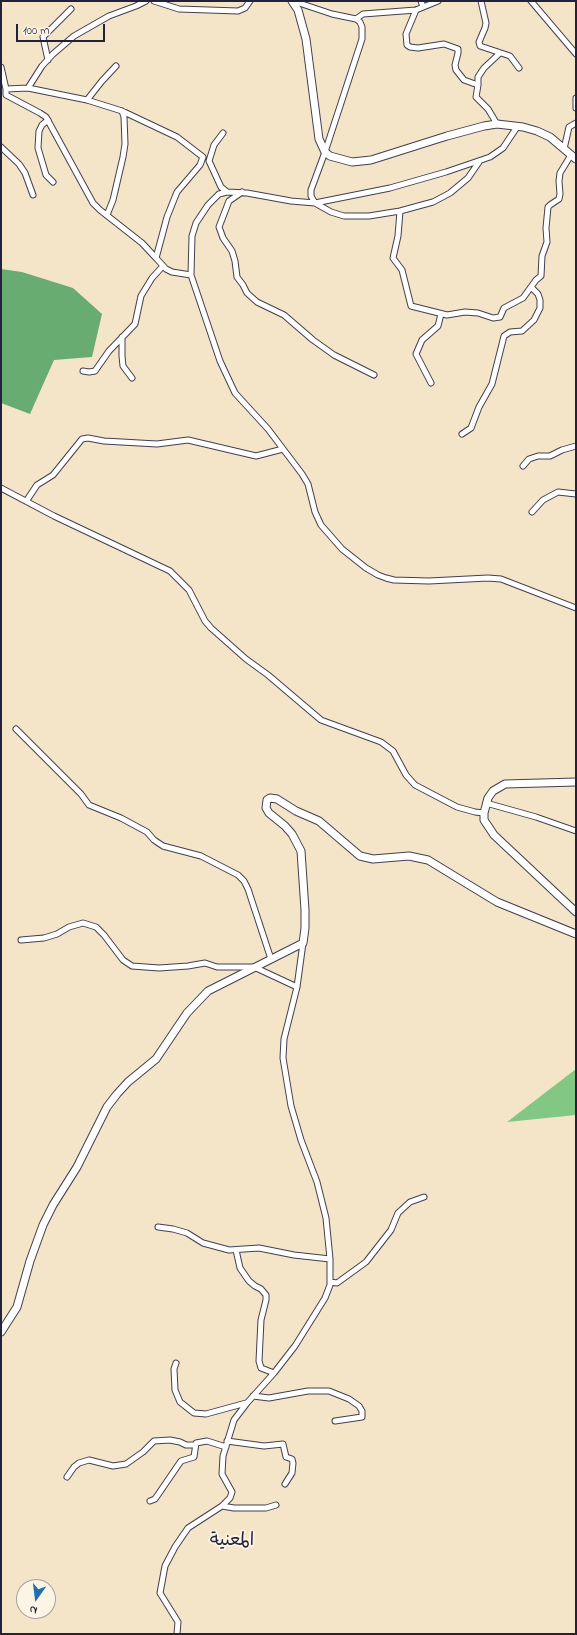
<!DOCTYPE html>
<meta charset="utf-8">
<style>
body{margin:0}
#map{position:relative;width:577px;height:1635px;overflow:hidden;background:#f4e4c8;font-family:"Indie Flower",sans-serif}
canvas{display:block}
.frame{position:absolute;inset:0;border:2px solid #22223b;pointer-events:none}
.north{position:absolute;left:16px;top:1579px;width:40px;height:40px;box-sizing:border-box;background:#fcf5e5;border:1px solid #a5a1a1;border-radius:50%;rotate:194deg;font-size:11px;font-weight:700;line-height:16px;text-align:center;color:#22223b}
.north::after{content:'';display:block;margin:auto;width:14px;height:18px;background:#1f6fb2;clip-path:polygon(50% 0,100% 100%,50% 72%,0 100%)}
.scale{position:absolute;left:16px;top:24px;width:89px;height:18px;box-sizing:border-box;border:2px solid #22223b;border-top:0;padding-left:5px;font-size:12px;line-height:14px;white-space:nowrap;color:#22223b;-webkit-text-stroke:3px #fcf5e5;paint-order:stroke}
</style>
<div id="map">
<canvas width="577" height="1635"></canvas>
<div class="frame"></div>
<div class="north">N</div>
<div class="scale">100 m</div>
</div>
<script>
const g = document.querySelector('canvas').getContext('2d');
g.lineJoin = 'round';
function paint(path, color) {
  g.fillStyle = color;
  g.fill(path, 'evenodd');
}
function shape(rows) {
  const path = new Path2D();
  for (const r of rows) {
    path.moveTo(r[0], r[1]);
    for (let i = 2; i < r.length; i += 2) path.lineTo(r[i], r[i + 1]);
  }
  return path;
}
function strokePath(path, color, width, dash) {
  g.strokeStyle = color;
  g.lineWidth = width;
  g.lineCap = dash ? 'butt' : 'round';
  g.setLineDash(dash || []);
  g.stroke(path);
}
function label(font, color, halo, rows, align = 'center') {
  g.font = font + ' "Indie Flower","Playpen Sans Arabic",sans-serif';
  g.lineWidth = 3.5;
  g.setLineDash([]);
  g.textBaseline = 'middle';
  g.strokeStyle = halo;
  g.fillStyle = color;
  for (const [text, x, y, turn = 0] of rows) {
    g.save();
    g.translate(x, y);
    g.rotate((+turn || 0) * Math.PI / 180);
    g.textAlign = isNaN(turn) ? turn : align;
    if (halo) g.strokeText(text, 0, 0);
    g.fillText(text, 0, 0);
    g.restore();
  }
}
paint(shape([
 [576,1069,576,1115,507,1122]
]), '#82c884');
paint(shape([
 [1,269,22,272,73,288,102,314,92,357,54,360,30,414,1,403]
]), '#69ac72');
const street = shape([
 [154,1,179,9,238,11,245,8,250,1],
 [293,1,332,14,356,19,363,14,416,10,438,1],
 [421,1,423,7],
 [481,1,486,23,485,28,479,42,480,46,510,56,519,68],
 [531,1,576,54],
 [416,10,406,34,407,45,410,47,418,48,444,44,458,49,458,53,455,65,456,70,464,80,478,85,476,97,488,109,497,124],
 [356,19,360,22,362,27,362,39,325,152,311,190,311,196,315,203,331,212,344,216,369,216,400,211,433,202,450,193,468,178,479,162],
 [48,60,43,37,71,9],
 [1,67,6,89,28,88,87,100,122,111,177,137,203,157,200,165,177,192,167,217,156,258,166,269,172,272,191,275],
 [478,85,478,77,484,68,500,53],
 [28,88,42,66,53,54,74,36,109,16,136,6,146,1],
 [6,89,6,95,40,113,46,117,93,203,100,210,142,243,156,258],
 [576,98,576,108],
 [87,100,102,81,116,66],
 [48,120,42,125,39,131,38,148,46,175,53,182],
 [517,127,503,148,490,157,446,172,390,188,315,203,291,201,247,193,227,192,219,194,208,205,196,223,192,236,191,275,220,361,235,393,268,429,302,474,308,484,315,512,321,525,342,549,366,568,378,575,386,578,394,580,429,581,488,578,501,579,576,608],
 [223,133,214,145,209,161,221,187,227,192],
 [1,147,19,164,25,173,33,195],
 [564,149,569,127,576,123],
 [242,192,229,201,219,227,223,238,232,251,235,261,237,277,243,285,247,293,257,302,284,315,313,340,334,355,374,375],
 [400,211,398,236,393,258,402,270,411,306,447,315,465,312,478,313,493,318,500,317,504,308,523,298,536,280,541,276,542,256,547,242,546,228,548,207,550,205,559,199,560,194,559,181,560,173,571,155],
 [107,215,113,200,123,157,125,144,124,117,122,111],
 [122,337,122,356,123,366,132,378],
 [83,371,89,372,95,371,109,351,135,324,141,296,152,278,163,266],
 [431,383,416,354,422,340,438,326,441,314],
 [462,434,471,428,479,407,492,384,504,336,510,332,522,331,534,320,540,308,540,300,538,294,531,287],
 [523,466,529,459,538,456,550,456,562,450,576,446],
 [1,488,54,516,170,571,189,590,205,621,211,628,246,659,268,675,321,720,381,742,393,751,406,775,415,785,457,807,475,812,484,813],
 [27,500,37,485,53,475,82,439,88,438,104,441,157,444,188,440,256,456,283,449],
 [532,512,543,500,558,492,576,494],
 [16,729,81,794,89,805,121,818,147,832,154,840,163,846,201,856,238,875,244,881,248,889,271,959],
 [486,803,536,817,576,831],
 [21,940,44,938,57,934,69,927,83,923,96,927,104,935,123,960,132,966,159,968,188,966,205,963,217,967,254,967,297,987],
 [158,1227,173,1229,187,1233,203,1243,229,1250,259,1248,294,1255,330,1259],
 [236,1250,240,1268,249,1281,255,1286,261,1289,266,1295,266,1300,261,1320,259,1361,261,1368,274,1373],
 [330,1282,337,1283,366,1262,391,1230,398,1213,410,1202,424,1197],
 [176,1363,174,1369,175,1390,180,1402,194,1413,206,1414,246,1403],
 [253,1396,269,1398,308,1391,329,1391,349,1399,359,1406,362,1411,362,1417,335,1421],
 [227,1441,264,1446,283,1444,286,1457,292,1459,293,1463,292,1473,285,1484],
 [67,1477,74,1467,79,1463,89,1460,113,1466,126,1464,143,1452,154,1441,170,1440,180,1442,186,1445,195,1445],
 [150,1501,155,1499,181,1461,194,1457,196,1443,207,1441,226,1447],
 [222,1506,234,1508,266,1508,276,1505],
 [177,1634,178,1622,160,1593,165,1566,175,1547,188,1528,222,1506,230,1498,232,1492,222,1474,223,1456,234,1420,247,1403,274,1373,295,1346,325,1298,330,1285,330,1259,326,1218,317,1182,301,1140,291,1106,283,1058,284,1039,297,987,303,943]
]);
const secondary = shape([
 [292,1,298,10,306,39,319,139,325,152,330,156,352,162,371,160,447,136,484,126,497,124,523,127,537,131,550,137,576,159],
 [576,782,505,784,493,791,488,798,484,813,484,820,494,835,576,912],
 [1,1332,17,1307,30,1261,43,1225,53,1205,77,1167,107,1107,117,1094,128,1082,156,1059,187,1013,208,991,303,943,305,928,305,910,301,851,292,834,285,826,269,813,266,808,267,800,270,798,277,799,296,811,319,821,360,856,373,859,409,856,428,860,497,902,576,934]
]);
strokePath(street, '#423f50', 7);
strokePath(secondary, '#423f50', 9);
strokePath(street, '#fff', 5);
strokePath(secondary, '#fff', 7);
label('18px', '#22223b', '#fcf5e5', [
 ["المعنية",232,1542]
]);
</script>
